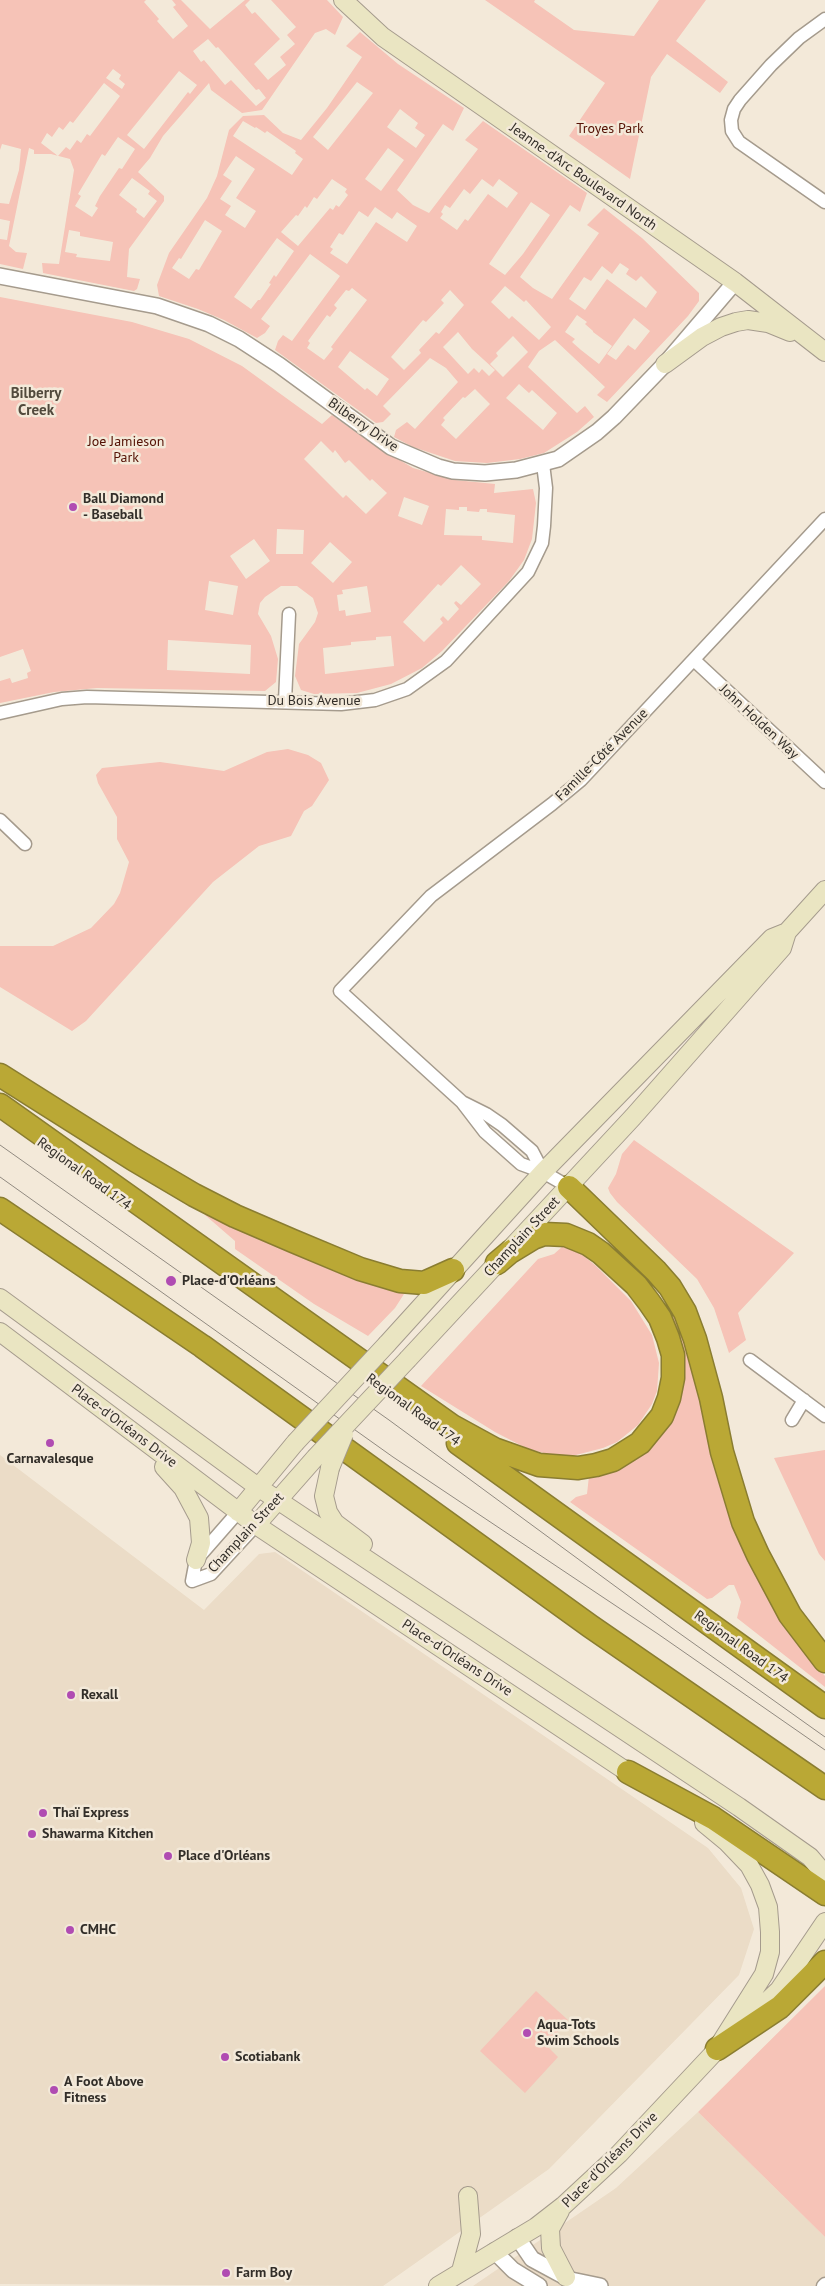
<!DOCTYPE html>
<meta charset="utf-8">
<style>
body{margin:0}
canvas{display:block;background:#f3e9d9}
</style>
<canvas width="825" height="2286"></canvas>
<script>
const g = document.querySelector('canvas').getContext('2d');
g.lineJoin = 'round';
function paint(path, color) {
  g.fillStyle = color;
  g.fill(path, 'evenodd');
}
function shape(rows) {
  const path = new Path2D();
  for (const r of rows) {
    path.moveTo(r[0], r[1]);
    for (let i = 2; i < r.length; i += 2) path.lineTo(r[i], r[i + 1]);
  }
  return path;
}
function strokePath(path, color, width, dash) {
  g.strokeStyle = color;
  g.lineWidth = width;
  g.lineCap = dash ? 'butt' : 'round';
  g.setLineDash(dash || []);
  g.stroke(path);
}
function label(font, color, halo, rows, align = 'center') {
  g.font = font + ' "PT Sans",sans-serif';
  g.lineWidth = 5;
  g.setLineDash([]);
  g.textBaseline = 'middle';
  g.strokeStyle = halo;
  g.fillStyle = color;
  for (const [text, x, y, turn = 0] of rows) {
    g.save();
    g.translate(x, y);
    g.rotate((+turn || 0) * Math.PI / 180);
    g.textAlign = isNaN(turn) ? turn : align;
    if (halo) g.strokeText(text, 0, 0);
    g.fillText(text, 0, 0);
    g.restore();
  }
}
paint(shape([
 [0,1455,204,1610,259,1554,275,1552,708,1848,741,1888,754,1929,739,1975,549,2169,383,2286,0,2284],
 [698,2112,825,2237,825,2286,473,2286,616,2188]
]), '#ebdcc7');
paint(shape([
 [0,0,146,0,144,2,159,19,157,21,173,39,188,26,173,7,176,5,172,0,181,0,210,29,245,0,250,0,245,5,252,14,255,12,280,39,254,64,268,80,286,65,280,57,295,44,287,35,296,27,271,0,327,0,343,17,335,35,326,29,315,33,262,110,242,113,211,90,209,83,163,136,150,158,138,172,164,196,164,201,129,249,127,277,140,279,137,289,134,291,43,273,42,263,59,264,74,170,70,159,51,154,34,154,34,150,29,148,9,246,16,252,27,253,23,269,0,264,0,239,7,240,10,221,0,219,0,203,9,204,19,170,21,149,2,144,0,150],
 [208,39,216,48,218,47,256,90,259,89,266,98,256,106,231,80,225,85,204,60,201,62,193,51],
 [113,69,121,75,119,79,125,84,122,89,106,78],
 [179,71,197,85,190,94,188,92,144,149,127,135],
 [104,83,120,96,90,136,87,134,81,143,77,140,70,150,66,147,58,156,41,143,47,133,52,137,59,127,63,130,70,121,73,123],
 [118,137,135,149,122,169,119,168,100,196,95,206,98,208,92,217,75,206,81,196,78,194,102,154,105,156],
 [132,178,150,191,148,194,157,201,144,218,136,212,137,209,119,195],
 [69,230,80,232,80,236,113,242,110,261,76,257,77,254,65,252],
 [485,0,535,0,534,2,574,30,634,36,659,0,706,0,676,41,728,82,720,93,667,54,651,77,630,179,569,136,605,83],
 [360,32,398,64,464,108,453,131,443,124,397,190,413,205,429,213,478,149,465,140,483,121,587,193,580,212,570,205,520,277,533,288,552,299,599,233,587,225,604,208,642,238,699,293,699,301,688,316,607,402,597,395,605,387,555,340,539,351,528,367,577,413,585,406,594,417,577,432,544,453,520,459,487,463,455,461,413,447,394,437,396,430,407,422,415,429,458,382,446,368,430,358,383,406,391,414,383,422,376,423,275,350,278,341,283,335,292,341,340,276,310,254,261,319,270,326,265,333,257,338,224,320,198,309,159,296,157,285,169,253,207,198,217,176,229,130,243,116,264,115,283,133,301,140,327,108,362,57,346,46],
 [357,82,373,93,328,150,313,137],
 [400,109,418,123,415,128,425,135,416,148,387,127],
 [243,121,255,128,256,127,265,133,267,131,296,151,295,153,303,159,292,175,233,136],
 [388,148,404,160,381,191,365,179],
 [236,156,255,169,236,198,256,211,245,228,225,215,231,206,220,199,232,181,223,175],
 [332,179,347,189,345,192,348,195,339,207,336,205,333,210,330,208,298,246,281,232,296,215,298,216,305,206,307,208,314,197,317,199],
 [482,179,493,187,499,179,518,193,507,208,488,194,468,221,465,219,457,230,440,218,443,214,441,212,445,205,450,208,464,189,470,194],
 [531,202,550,215,523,254,505,275,489,264],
 [375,207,392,219,397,212,417,226,407,242,376,222,347,264,330,253,333,249,330,247,339,233,343,235,359,211,368,217],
 [205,220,222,231,199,270,196,269,189,279,172,268,179,258,181,259],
 [277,238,294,251,276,277,274,275,269,283,271,284,260,300,258,300,251,309,234,297],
 [620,263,629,269,626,274,636,281,641,276,657,292,646,308,607,279,585,310,569,299,584,277,591,281,602,266,612,274],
 [505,286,524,302,526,300,551,327,539,340,512,316,509,319,491,302],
 [352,288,367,300,331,347,333,349,324,360,307,348,310,343,308,341,327,315,330,317,337,308,334,305,346,290,349,291],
 [450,290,464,305,439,334,436,332,419,350,421,353,404,370,391,357,423,320,426,322,444,303,441,300],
 [577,315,587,322,585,324,593,331,593,332,612,346,599,364,581,350,572,342,575,339,565,332],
 [634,318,650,331,635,350,628,345,616,360,607,354],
 [458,332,472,349,495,370,489,376,482,369,479,373,474,368,468,374,443,347],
 [513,336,528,352,503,377,490,364,498,356,496,353],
 [350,351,389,379,377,396,367,388,365,390,338,367],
 [519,384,529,393,532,390,557,413,543,430,506,398],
 [475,389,490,404,456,439,441,425,445,420,443,418,463,397,465,398],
 [0,297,132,322,189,339,242,366,322,424,332,415,368,441,413,468,455,480,495,484,494,493,533,489,536,503,532,539,524,560,509,581,442,651,422,668,391,684,357,693,314,694,301,690,295,676,299,644,315,622,318,613,313,598,297,586,281,586,265,597,260,603,258,614,271,636,278,659,276,682,265,691,97,688,54,692,0,703,0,681,10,678,12,683,28,678,27,673,31,671,23,649,0,657],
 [321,441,333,453,335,450,345,463,349,460,370,481,372,479,387,493,366,514,346,495,343,498,304,459],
 [404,497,429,506,422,525,398,516],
 [459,507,467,507,467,511,479,512,480,509,487,509,487,512,515,515,513,543,482,540,482,536,444,535,446,509,459,510],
 [277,529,304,530,303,554,276,554],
 [254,539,270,561,246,579,230,556],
 [330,542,352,562,333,583,311,563],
 [461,565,481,584,461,605,456,601,454,603,459,609,448,621,443,616,440,619,443,623,424,642,403,622,438,584,441,586],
 [209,581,238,586,233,615,205,610],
 [367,586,371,612,346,616,345,610,339,611,337,595,343,594,342,590],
 [391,636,394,666,325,674,323,648,351,645,351,642,376,640,376,637],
 [168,640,251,645,250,674,167,670],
 [288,749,308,755,321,763,329,780,312,806,304,811,291,836,259,846,213,882,86,1021,72,1031,0,987,0,946,53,946,91,928,114,904,120,893,129,862,117,839,117,817,98,783,96,775,102,768,160,762,224,771,267,752],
 [634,1140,794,1253,738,1313,746,1340,729,1353,714,1308,697,1279,617,1202,610,1193,608,1188,616,1174,622,1154],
 [208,1210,393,1288,404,1294,395,1308,368,1336,314,1304,235,1249,235,1241,205,1215],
 [563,1246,573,1247,596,1266,631,1301,652,1335,659,1363,657,1391,652,1404,638,1425,617,1442,603,1448,572,1456,556,1456,528,1449,495,1432,421,1386,538,1259,554,1254],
 [674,1313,681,1329,698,1384,704,1419,722,1492,746,1555,766,1595,810,1659,825,1676,825,1687,737,1618,741,1602,734,1585,729,1585,712,1598,707,1599,570,1502,576,1497,587,1494,589,1476,647,1450,669,1425,677,1409,684,1378,684,1361,670,1315],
 [825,1450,825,1561,819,1554,774,1458],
 [825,1986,825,2237,698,2112],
 [536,1991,568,2020,546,2045,558,2057,525,2093,480,2051]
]), '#f6c3b7');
const minor = shape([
 [825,19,799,38,771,65,740,100,734,109,731,120,732,131,739,142,825,202],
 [694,660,825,782],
 [285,701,289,614],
 [0,713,62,699,87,697,341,704,375,700,407,689,446,661,528,572,542,543,544,526,546,488,543,464],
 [0,820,25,844],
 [462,1102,486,1114,502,1125,532,1151,543,1172],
 [569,1187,543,1172,521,1164,485,1132,462,1102,340,991,431,896,552,804,581,780,825,519],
 [750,1360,825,1416],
 [792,1420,804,1400],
 [192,1581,211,1574,256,1525],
 [192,1581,196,1560,238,1512],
 [823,2286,825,2284]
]);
const tertiary = shape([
 [0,276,157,306,209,324,239,339,279,365,391,447,438,467,453,471,485,473,516,470,558,459,597,432,614,417,665,364,735,282],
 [517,2237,532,2259,571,2280,600,2286],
 [494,2251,513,2270,539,2286]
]);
const secondary = shape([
 [343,0,383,37,735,282,825,352],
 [665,364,702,337,721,327,736,322,748,320,768,323,790,332],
 [0,1298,258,1487,739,1807,810,1857,822,1871,825,1879],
 [0,1332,256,1525,638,1779],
 [387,1344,543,1172,772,938,787,932],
 [408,1359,633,1117,782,948,787,932,825,890],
 [164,1467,183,1488,199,1518,201,1543,196,1560],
 [330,1468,324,1496,328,1512,335,1523,363,1544],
 [238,1512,295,1443],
 [256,1525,315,1458],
 [704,1823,727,1842,749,1865,760,1885,768,1907,770,1932,770,1952,764,1974,720,2044],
 [746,2021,779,1990,825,1922],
 [560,2211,550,2229,551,2248,566,2277],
 [461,2271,471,2234,468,2196],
 [438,2286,536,2227,563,2206,619,2154,726,2040]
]);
const motorway = shape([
 [0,1075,133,1159,194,1195,235,1216,293,1241,360,1269,400,1281,424,1283,453,1270],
 [0,1105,452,1426,494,1449,539,1465,578,1468,596,1465,613,1460,640,1443,662,1416,669,1398,673,1378,673,1355,668,1338,660,1318,649,1302,636,1285,601,1253,588,1244,566,1235,544,1234,533,1238,510,1252,497,1263],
 [569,1187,656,1271,670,1287,685,1312,695,1339,711,1398,722,1452,743,1522,758,1555,790,1615,825,1661],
 [0,1209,202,1346,590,1626,825,1788],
 [458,1443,825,1707],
 [628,1772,713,1818,825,1894],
 [717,2049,780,2007,825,1962]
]);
strokePath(minor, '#a59b8d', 15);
strokePath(tertiary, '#a59b8d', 18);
strokePath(secondary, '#a59b8d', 20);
strokePath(motorway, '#8a7d31', 25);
strokePath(minor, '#fff', 12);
strokePath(tertiary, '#fff', 15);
strokePath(secondary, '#eae5c2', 18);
strokePath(motorway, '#baa835', 22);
strokePath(shape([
 [0,1145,389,1420,672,1628,825,1737],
 [0,1177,393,1457,658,1634,825,1750]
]), '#918a80', 1);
const secondaryBridge = shape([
 [295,1443,387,1344],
 [315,1458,408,1359],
 [330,1468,344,1434]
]);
strokePath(secondaryBridge, '#a59b8d', 20, []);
strokePath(secondaryBridge, '#eae5c2', 18);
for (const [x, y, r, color] of [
 [73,507,5,"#b04cb2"],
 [171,1281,6,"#b04cb2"],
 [50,1443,5,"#b04cb2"],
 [71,1695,5,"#b04cb2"],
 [43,1813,5,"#b04cb2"],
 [32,1834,5,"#b04cb2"],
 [168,1856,5,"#b04cb2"],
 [70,1930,5,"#b04cb2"],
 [527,2033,5,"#b04cb2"],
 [225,2057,5,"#b04cb2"],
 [54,2090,5,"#b04cb2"],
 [226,2273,5,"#b04cb2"]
]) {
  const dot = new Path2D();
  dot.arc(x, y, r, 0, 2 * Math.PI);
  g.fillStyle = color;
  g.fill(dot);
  strokePath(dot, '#f3e9d9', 2);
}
label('14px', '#541104', '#f3e9d9', [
 ["Troyes Park",610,129],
 ["Joe Jamieson",126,442],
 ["Park",126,458]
]);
label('14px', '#322e29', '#f3e9d9', [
 ["Jeanne-d'Arc Boulevard North",583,177,35],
 ["Bilberry Drive",363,425,35],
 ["Du Bois Avenue",314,701],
 ["John Holden Way",759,722,43],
 ["Famille-Côté Avenue",602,755,-45],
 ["Regional Road 174",84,1174,36],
 ["Champlain Street",522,1237,-47],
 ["Regional Road 174",413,1410,36],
 ["Place-d'Orléans Drive",124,1426,37],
 ["Champlain Street",246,1533,-47],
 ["Regional Road 174",741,1647,36],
 ["Place-d'Orléans Drive",457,1658,33],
 ["Place-d'Orléans Drive",610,2160,-45]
]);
label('bold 14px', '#322e29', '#f3e9d9', [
 ["Ball Diamond",83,499],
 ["- Baseball",83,515],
 ["Place-d'Orléans",182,1281],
 ["Carnavalesque",50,1459,"center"],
 ["Rexall",81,1695],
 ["Thaï Express",53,1813],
 ["Shawarma Kitchen",42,1834],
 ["Place d'Orléans",178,1856],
 ["CMHC",80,1930],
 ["Aqua-Tots",537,2025],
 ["Swim Schools",537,2041],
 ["Scotiabank",235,2057],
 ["A Foot Above",64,2082],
 ["Fitness",64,2098],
 ["Farm Boy",236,2273]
], 'left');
label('bold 15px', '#51493c', '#f3e9d9', [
 ["Bilberry",36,394],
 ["Creek",36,411]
]);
</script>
